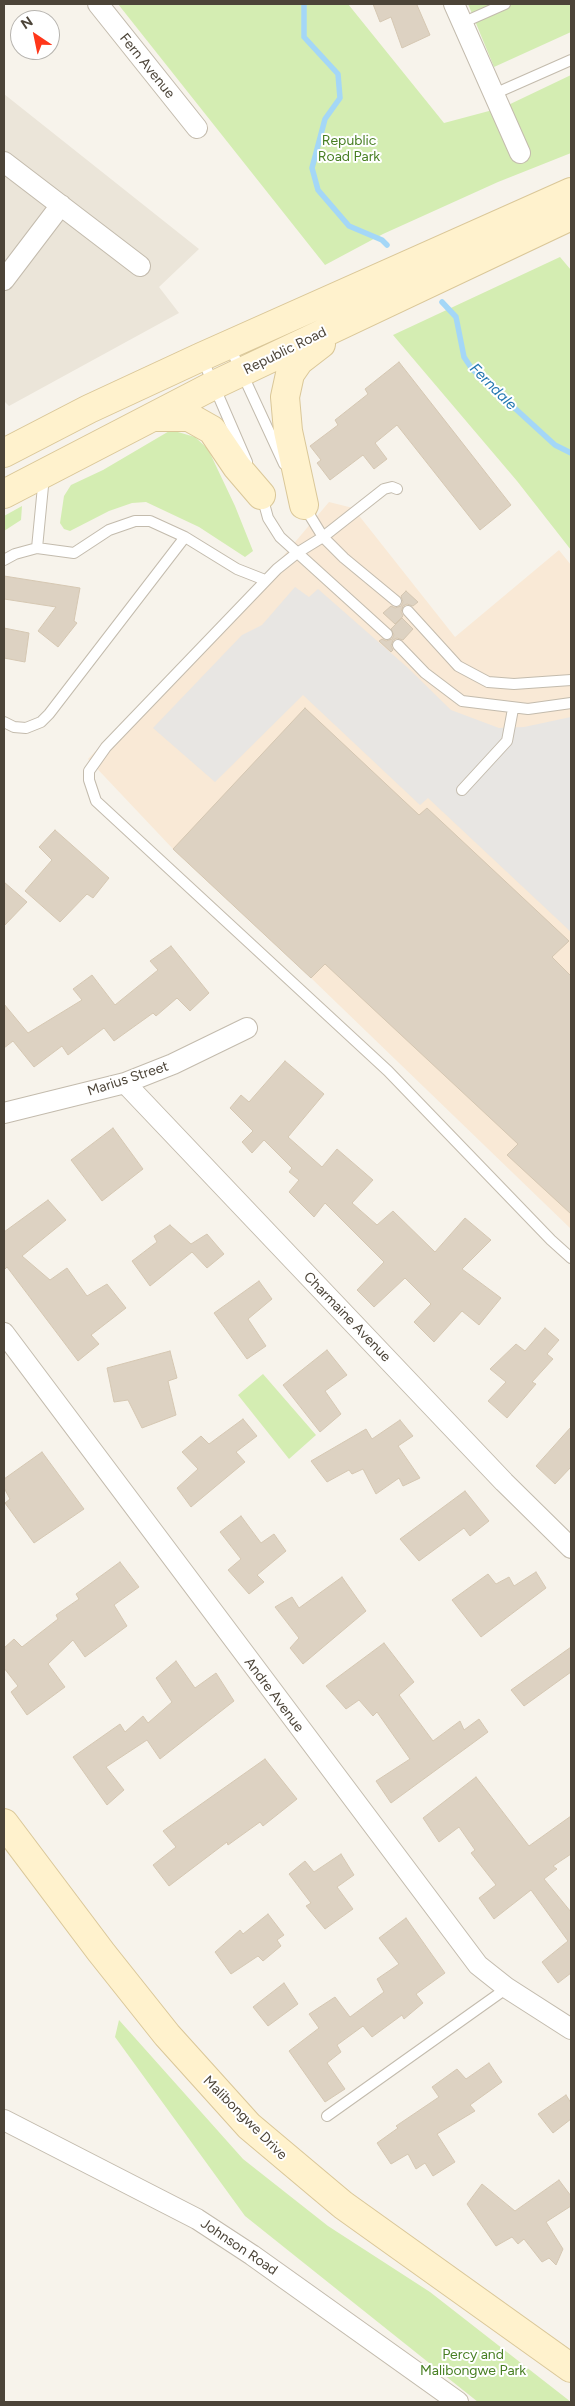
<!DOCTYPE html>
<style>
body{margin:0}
#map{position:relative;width:575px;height:2406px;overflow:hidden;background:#f7f3eb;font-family:Figtree,sans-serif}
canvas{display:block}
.frame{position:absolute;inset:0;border:5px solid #4c4438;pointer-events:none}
.north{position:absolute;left:10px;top:10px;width:50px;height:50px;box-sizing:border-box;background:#fff;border:1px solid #b7b4af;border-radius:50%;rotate:326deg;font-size:14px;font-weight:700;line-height:20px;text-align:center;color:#4c4438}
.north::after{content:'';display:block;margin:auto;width:18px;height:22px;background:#ff371a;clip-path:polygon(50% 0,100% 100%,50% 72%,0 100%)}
</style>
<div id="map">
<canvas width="575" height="2406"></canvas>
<div class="frame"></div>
<div class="north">N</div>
</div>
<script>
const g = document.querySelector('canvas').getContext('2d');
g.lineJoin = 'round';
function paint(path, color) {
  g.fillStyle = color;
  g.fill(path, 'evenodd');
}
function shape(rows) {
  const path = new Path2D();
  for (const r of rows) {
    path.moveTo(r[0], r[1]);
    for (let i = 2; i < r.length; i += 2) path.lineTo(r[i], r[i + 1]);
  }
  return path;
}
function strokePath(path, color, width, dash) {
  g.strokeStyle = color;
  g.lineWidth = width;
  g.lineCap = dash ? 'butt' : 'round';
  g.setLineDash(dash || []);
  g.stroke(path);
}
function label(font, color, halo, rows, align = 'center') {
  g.font = font + ' Figtree,sans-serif';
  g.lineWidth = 4;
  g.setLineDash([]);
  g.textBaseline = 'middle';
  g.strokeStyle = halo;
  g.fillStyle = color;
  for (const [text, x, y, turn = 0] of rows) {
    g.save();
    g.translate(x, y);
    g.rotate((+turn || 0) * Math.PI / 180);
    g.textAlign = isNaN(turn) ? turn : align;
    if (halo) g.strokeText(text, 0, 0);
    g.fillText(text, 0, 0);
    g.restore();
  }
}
paint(shape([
 [4,94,199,249,159,287,179,313,9,406,4,401]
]), '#ebe5d9');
paint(shape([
 [329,502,353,508,455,637,559,550,571,565,571,1229,311,978,173,849,88,759,268,574]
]), '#f9e9d6');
paint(shape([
 [118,4,348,4,444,123,504,107,571,75,571,153,498,182,383,234,325,265],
 [468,4,571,4,571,32,494,67],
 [560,257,571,270,571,550,517,481,393,335],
 [171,430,195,437,208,449,235,506,253,551,245,557,199,527,146,502,132,503,109,511,70,531,64,529,60,523,64,496,71,485,103,470],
 [22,506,21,520,4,531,4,516],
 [263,1374,316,1435,289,1459,238,1395],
 [119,2020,243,2159,328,2226,430,2292,571,2402,478,2402,245,2216,115,2037]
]), '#d4edb2');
paint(shape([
 [295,587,309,597,318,589,408,668,451,710,499,728,524,727,571,717,571,932,428,798,420,805,303,695,215,782,153,728,242,635,262,625]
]), '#e8e6e3');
strokePath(shape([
 [304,4,304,37,338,74,340,98,325,119,312,168,318,190,349,226,382,240,387,245],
 [442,302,456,317,464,357,472,369,555,445,571,453]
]), '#a4d7f7', 5.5);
const building = shape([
 [373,4,419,4,417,5,430,35,402,48,391,17,380,22,373,4],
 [399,362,511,505,480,530,397,425,375,443,387,459,374,469,363,455,330,480,317,463,321,460,310,446,338,425,335,420,368,394,365,389,399,362],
 [4,576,80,588,74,621,77,623,58,647,38,631,56,607,4,599,4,576],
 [406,591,418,602,413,606,407,604,403,606,401,612,403,616,395,624,383,613,391,606,395,608,401,606,403,602,401,596,406,591],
 [402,618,413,629,403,640,397,638,393,640,391,646,393,650,391,652,379,641,382,639,386,641,392,639,394,635,391,629,402,618],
 [4,628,29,633,25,662,4,658,4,628],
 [305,708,419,815,427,808,569,941,552,957,571,976,571,1214,507,1155,518,1144,325,964,311,978,173,849,305,708],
 [55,830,109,878,93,898,87,894,60,922,25,891,52,860,39,847,55,830],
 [4,882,27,902,4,926,4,882],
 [171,946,209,993,190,1011,177,998,156,1016,153,1013,114,1041,104,1028,68,1055,62,1046,34,1067,13,1041,4,1048,4,1004,28,1033,82,1000,73,989,92,975,115,1005,158,970,150,961,171,946],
 [285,1061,324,1094,288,1137,322,1167,337,1149,373,1180,352,1203,377,1225,393,1211,435,1252,465,1218,491,1240,462,1269,501,1298,479,1325,462,1311,434,1342,414,1322,431,1304,405,1278,374,1307,357,1290,384,1262,325,1203,314,1217,289,1192,299,1180,289,1172,292,1168,264,1140,252,1153,242,1142,253,1131,230,1108,241,1095,249,1102,285,1061],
 [113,1128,143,1169,102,1201,71,1160,113,1128],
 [48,1200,66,1220,22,1256,50,1280,67,1268,87,1296,107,1284,126,1308,91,1335,99,1344,78,1361,7,1267,4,1270,4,1232,48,1200],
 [170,1225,191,1244,207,1234,224,1254,207,1268,192,1252,150,1286,132,1261,157,1242,154,1236,170,1225],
 [259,1281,272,1299,248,1319,266,1346,247,1359,214,1313,259,1281],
 [545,1328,559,1340,547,1354,553,1359,532,1382,536,1384,507,1418,488,1401,506,1382,490,1369,516,1344,525,1351,545,1328],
 [327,1350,347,1375,325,1391,341,1414,320,1432,283,1385,327,1350],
 [170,1351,177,1378,168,1381,176,1415,142,1428,128,1400,114,1402,107,1368,170,1351],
 [243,1419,257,1436,236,1452,245,1462,191,1507,177,1488,198,1469,182,1452,201,1436,209,1444,243,1419],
 [400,1420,413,1436,398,1446,420,1478,403,1486,399,1478,376,1494,363,1469,352,1474,349,1470,327,1482,311,1461,366,1429,372,1439,400,1420],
 [571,1427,571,1467,555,1484,536,1466,571,1427],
 [42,1452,84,1509,34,1543,5,1503,10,1499,4,1488,4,1479,42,1452],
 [465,1491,489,1521,470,1536,464,1528,419,1561,400,1539,465,1491],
 [241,1516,261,1543,274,1534,286,1551,257,1575,264,1582,249,1594,228,1570,241,1559,220,1532,241,1516],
 [120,1562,139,1587,114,1605,127,1626,85,1657,73,1640,48,1664,65,1687,27,1715,11,1692,18,1686,4,1668,4,1648,14,1639,22,1647,58,1619,56,1615,79,1599,76,1594,120,1562],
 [536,1572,546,1588,481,1637,452,1600,488,1574,496,1584,509,1577,514,1586,536,1572],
 [342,1577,366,1611,303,1664,290,1648,299,1638,275,1607,292,1597,299,1608,342,1577],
 [384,1643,414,1682,399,1695,433,1741,460,1721,464,1730,479,1719,488,1732,391,1803,376,1781,410,1759,377,1712,373,1716,359,1700,346,1709,326,1686,384,1643],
 [571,1647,571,1672,524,1706,511,1690,571,1647],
 [176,1661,195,1688,216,1673,234,1701,160,1759,147,1740,106,1767,124,1790,107,1805,73,1757,120,1724,125,1732,143,1716,148,1723,172,1702,156,1678,176,1661],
 [265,1759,297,1799,263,1826,260,1822,228,1845,227,1842,169,1886,153,1865,176,1847,163,1831,265,1759],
 [476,1777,529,1846,571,1816,571,1854,553,1866,557,1869,544,1879,571,1912,571,1973,558,1983,542,1962,568,1941,531,1890,494,1919,479,1898,496,1885,471,1853,475,1850,459,1827,439,1842,423,1818,476,1777],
 [341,1854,354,1875,337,1887,353,1909,325,1929,306,1906,311,1903,289,1874,305,1861,314,1872,341,1854],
 [268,1914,284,1935,277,1940,281,1946,263,1961,258,1956,231,1974,215,1952,240,1930,243,1934,268,1914],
 [406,1918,445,1973,416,1994,423,2003,404,2019,402,2015,372,2037,363,2026,337,2045,341,2052,327,2063,345,2089,325,2102,289,2051,319,2028,309,2014,335,1997,350,2017,384,1992,377,1979,399,1964,379,1938,406,1918],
 [284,1983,298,2004,268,2026,253,2007,284,1983],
 [489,2063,502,2082,470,2105,475,2111,437,2134,455,2162,433,2176,425,2163,416,2169,408,2154,391,2164,377,2143,398,2128,396,2126,439,2097,432,2087,457,2069,466,2079,489,2063],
 [566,2095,571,2103,571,2119,553,2133,538,2114,566,2095],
 [559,2180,571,2196,571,2206,546,2222,563,2249,556,2265,549,2258,542,2262,524,2239,518,2244,512,2237,496,2246,467,2204,482,2184,515,2211,559,2180]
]);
paint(building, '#ddd2c2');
strokePath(building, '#d5c7b2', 1);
const lane = shape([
 [462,23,505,4],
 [494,94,571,60],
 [229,345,284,464],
 [202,358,247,462],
 [397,489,392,487,384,489,323,537,297,553,277,569,106,747,89,771,89,780,96,801,388,1071,551,1240,571,1258],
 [262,496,268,518,280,537,387,634],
 [304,506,323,537,344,558,396,601],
 [37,548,44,476],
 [4,560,15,554,37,548,74,553,109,530,135,521,150,521,185,537,237,569,265,580],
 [408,611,458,666,488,682,514,684,571,680],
 [398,645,425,673,462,701,528,709,571,703],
 [4,722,14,727,26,728,41,722,49,714,185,537],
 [462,790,507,741,513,709],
 [327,2116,507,1988]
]);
const street = shape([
 [98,4,197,128],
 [454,4,520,153],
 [4,162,140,266],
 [4,280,61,205],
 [125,1083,504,1482,571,1548],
 [4,1113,125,1083,173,1064,247,1028],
 [4,1333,478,1965,507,1988,571,2029],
 [4,2120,197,2219,252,2255,458,2402]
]);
const secondary = shape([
 [154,417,189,417,212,430,237,467,261,495],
 [4,453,89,409,201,357,571,192],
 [4,494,214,385,571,216],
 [304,505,288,431,285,397,290,374,299,361,321,344],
 [4,1823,101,1952,167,2035,249,2126,343,2205,571,2368]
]);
strokePath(lane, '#c3bbad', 12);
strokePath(street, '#c3bbad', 22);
strokePath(secondary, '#dac798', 30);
strokePath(lane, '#fff', 10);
strokePath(street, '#fff', 20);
strokePath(secondary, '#fff2cd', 28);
label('14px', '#4c4438', '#fff', [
 ["Fern Avenue",147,66,51],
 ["Republic Road",285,351,-26],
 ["Marius Street",128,1079,-18],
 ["Charmaine Avenue",347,1317,46],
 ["Andre Avenue",274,1695,53],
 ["Malibongwe Drive",245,2118,45],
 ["Johnson Road",239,2247,34]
]);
label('14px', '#487f23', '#fff', [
 ["Republic",349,141],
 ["Road Park",349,157],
 ["Percy and",473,2355],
 ["Malibongwe Park",473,2371]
]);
label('italic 15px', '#2478b1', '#fff', [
 ["Ferndale",493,387,45]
]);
</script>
